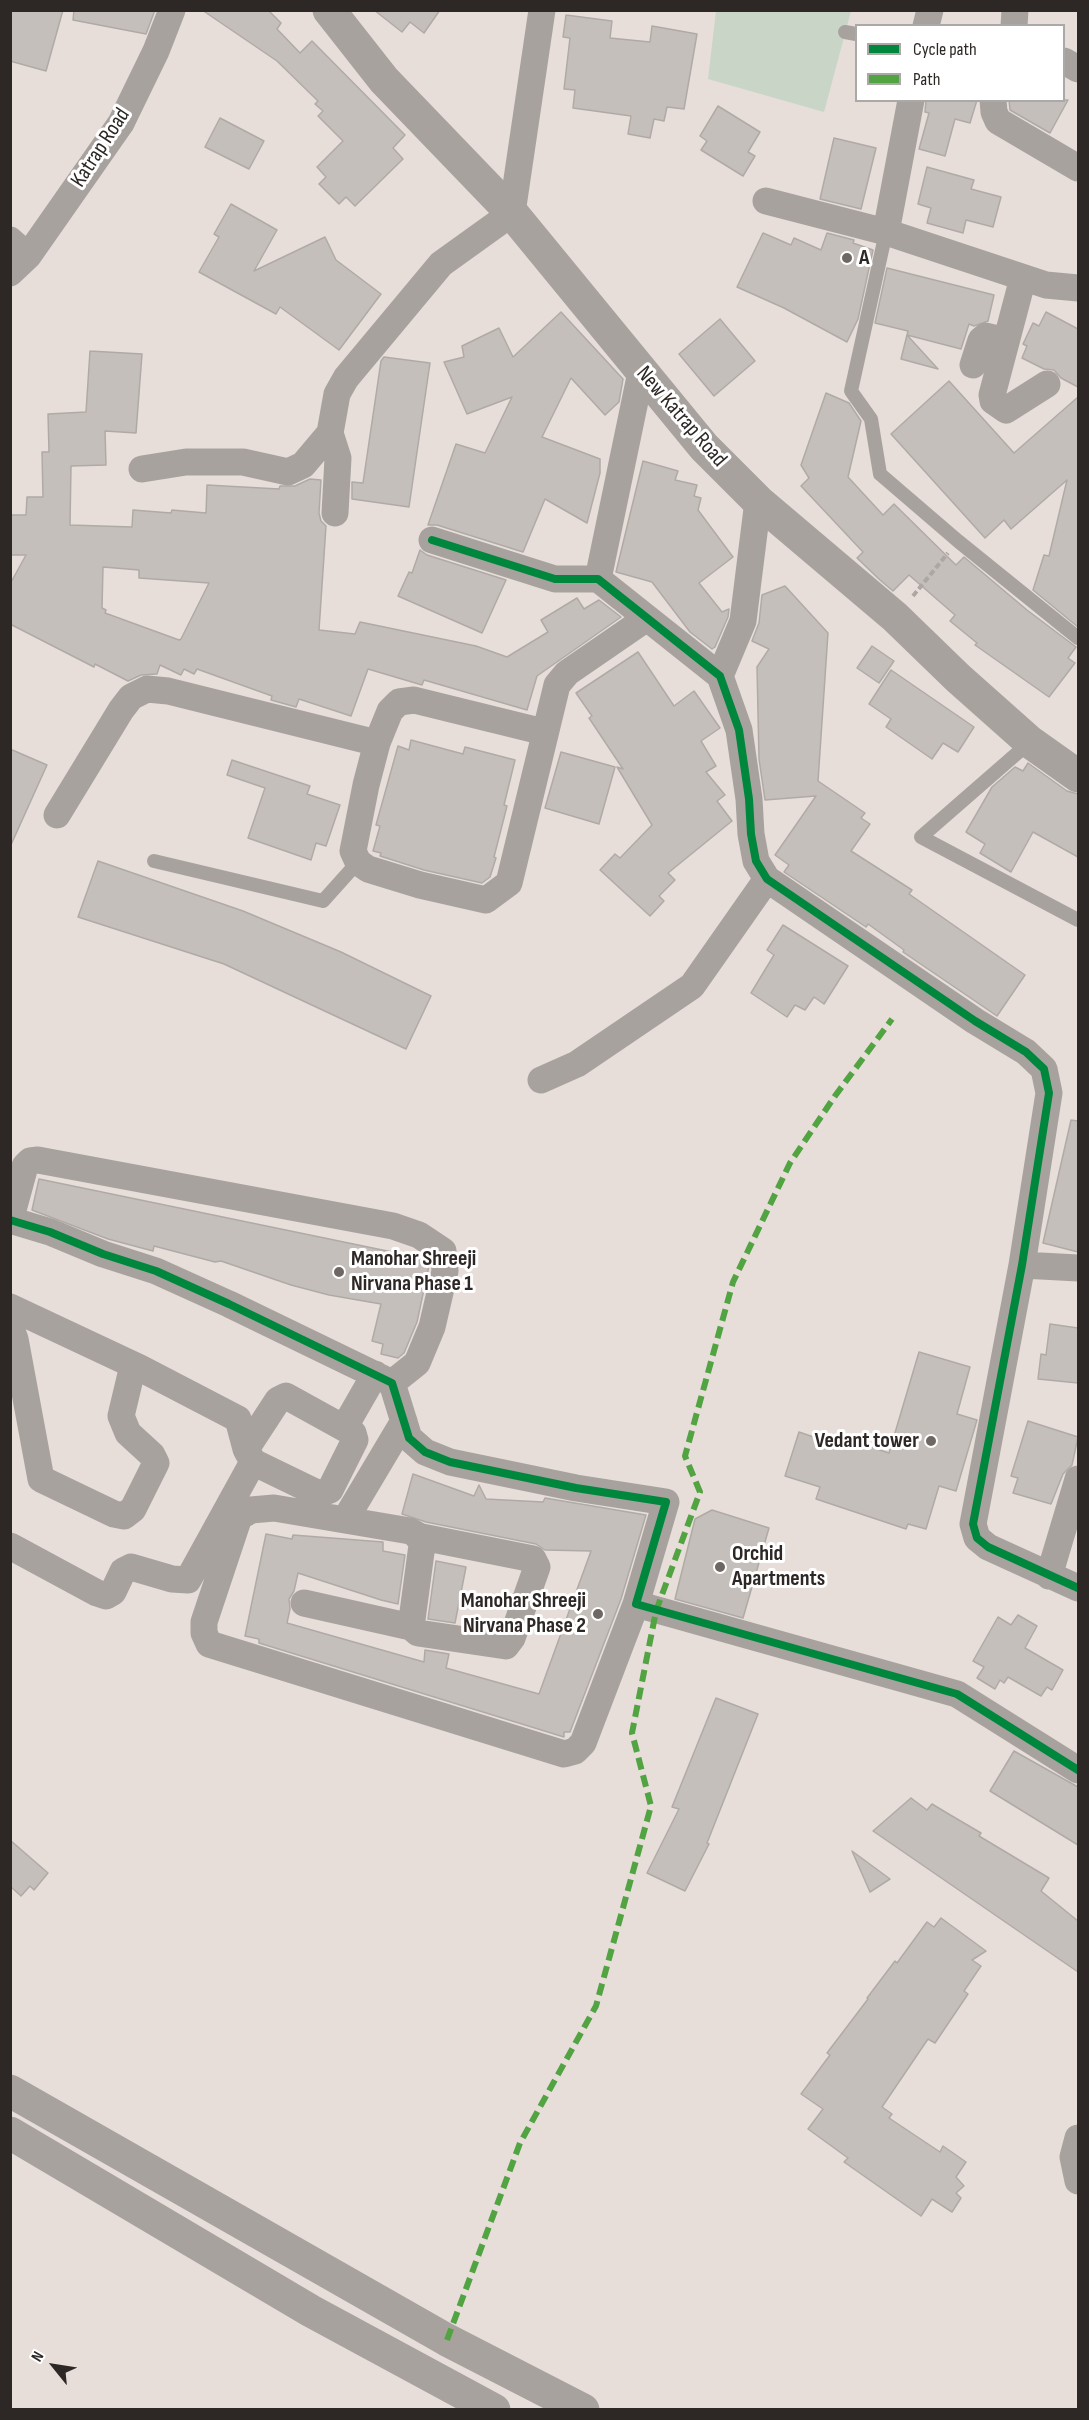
<!DOCTYPE html>
<style>
body{margin:0}
#map{position:relative;width:1089px;height:2420px;overflow:hidden;background:#e7deda;font-family:"Sofia Sans Condensed",sans-serif}
canvas{display:block}
.frame{position:absolute;inset:0;border:12px solid #2d2725;pointer-events:none}
.legend{position:absolute;left:855px;top:24px;width:210px;height:78px;box-sizing:border-box;background:#fff;border:2px solid #aba9a8;margin:0;padding:8px 10px;list-style:none;font-size:18px;color:#2d2725}
.legend li{display:flex;align-items:center;gap:12px;height:30px}
.legend b{width:30px;border:2px solid #aba9a8}
.north{position:absolute;left:24px;top:2336px;width:60px;height:60px;-webkit-text-stroke:4px #fff;paint-order:stroke;rotate:300deg;font-size:16px;font-weight:700;line-height:24px;text-align:center;color:#2d2725}
.north::after{content:'';display:block;margin:auto;width:21px;height:27px;background:#2d2725;clip-path:polygon(50% 0,100% 100%,50% 72%,0 100%)}
</style>
<div id="map">
<canvas width="1089" height="2420"></canvas>
<div class="frame"></div>
<ul class="legend">
<li><b style="height:8px;background:#00873e"></b>Cycle path</li>
<li><b style="height:8px;background:#52a342"></b>Path</li>
</ul>
<div class="north">N</div>
</div>
<script>
const g = document.querySelector('canvas').getContext('2d');
g.lineJoin = 'round';
function paint(path, color) {
  g.fillStyle = color;
  g.fill(path, 'evenodd');
}
function shape(rows) {
  const path = new Path2D();
  for (const r of rows) {
    path.moveTo(r[0], r[1]);
    for (let i = 2; i < r.length; i += 2) path.lineTo(r[i], r[i + 1]);
  }
  return path;
}
function strokePath(path, color, width, dash) {
  g.strokeStyle = color;
  g.lineWidth = width;
  g.lineCap = dash ? 'butt' : 'round';
  g.setLineDash(dash || []);
  g.stroke(path);
}
function label(font, color, halo, rows, align = 'center') {
  g.font = font + ' "Sofia Sans Condensed",sans-serif';
  g.lineWidth = 6;
  g.setLineDash([]);
  g.textBaseline = 'middle';
  g.strokeStyle = halo;
  g.fillStyle = color;
  for (const [text, x, y, turn = 0] of rows) {
    g.save();
    g.translate(x, y);
    g.rotate((+turn || 0) * Math.PI / 180);
    g.textAlign = isNaN(turn) ? turn : align;
    if (halo) g.strokeText(text, 0, 0);
    g.fillText(text, 0, 0);
    g.restore();
  }
}
paint(shape([
 [716,11,851,11,824,112,708,79]
]), '#c8d5c7');
const building = shape([
 [10,10,63,10,46,71,10,61,10,10],
 [74,10,155,10,146,34,73,20,74,10],
 [202,10,268,10,281,23,277,29,300,53,312,41,405,135,393,148,403,159,355,206,346,197,339,204,319,184,326,177,317,167,343,141,318,116,323,111,315,104,318,101,277,61,202,10],
 [374,10,440,10,424,33,410,22,402,32,374,10],
 [566,15,612,21,610,38,650,42,652,26,697,34,684,109,667,107,664,121,654,119,650,138,628,134,631,116,573,108,575,90,564,89,570,38,563,37,566,15],
 [926,100,977,100,970,123,955,119,945,156,919,149,929,113,925,112,926,100],
 [1009,100,1068,100,1050,133,1010,110,1009,100],
 [718,106,760,132,748,152,755,156,743,176,701,150,707,141,700,136,718,106],
 [220,118,264,141,249,169,205,147,220,118],
 [834,138,876,148,861,209,820,199,834,138],
 [927,167,974,180,971,189,1001,197,993,227,966,220,963,233,927,223,931,208,918,204,927,167],
 [231,204,277,230,254,271,325,237,336,260,381,294,339,350,280,307,276,314,199,272,219,237,214,234,231,204],
 [763,233,791,245,794,238,821,250,827,233,854,240,853,243,873,250,858,319,847,342,784,308,737,287,763,233],
 [887,268,994,295,988,321,974,326,969,324,961,349,907,335,938,369,901,359,908,331,875,323,887,268],
 [561,312,623,379,619,402,605,415,571,378,542,437,600,459,600,473,587,523,545,499,523,552,437,525,428,525,456,444,485,453,512,397,467,414,444,362,464,357,462,346,499,328,513,357,561,312],
 [1046,312,1078,329,1078,387,1061,378,1054,370,1044,369,1022,358,1027,346,1023,344,1033,323,1039,326,1046,312],
 [720,319,755,361,714,396,679,354,720,319],
 [90,351,142,354,136,433,105,431,106,465,71,466,70,525,132,527,133,510,171,513,172,510,206,513,207,485,279,489,280,486,295,486,310,479,321,480,319,513,321,521,326,526,319,630,355,634,360,622,476,646,507,657,548,632,541,620,577,598,584,609,599,600,621,617,537,676,527,710,424,680,422,685,368,669,351,716,299,699,296,707,271,700,272,696,197,669,194,674,184,669,181,675,160,665,157,674,141,675,128,681,95,664,94,667,10,624,10,584,26,555,10,555,10,515,26,515,27,497,43,497,42,452,49,452,48,414,86,412,90,351],
 [103,567,139,570,139,578,209,583,181,639,179,640,105,613,106,610,102,608,103,567],
 [384,357,430,363,409,507,352,499,352,482,363,483,381,361,384,357],
 [949,381,1014,453,1078,397,1078,627,1033,590,1044,555,1049,556,1067,480,1011,529,1004,520,985,538,891,434,949,381],
 [826,393,849,403,861,421,848,477,883,515,894,504,956,565,964,557,1027,610,1076,647,1068,658,1075,663,1049,697,975,645,977,643,950,621,955,615,909,575,893,591,880,580,857,558,863,552,801,486,809,478,801,465,826,393],
 [643,461,678,471,675,480,697,485,694,496,701,498,698,510,733,557,699,583,722,612,729,609,728,617,715,647,712,649,690,632,652,582,616,572,643,461],
 [420,550,427,555,506,580,482,633,398,596,409,572,412,573,420,550],
 [785,586,828,633,818,781,865,813,861,818,870,824,851,851,912,890,909,894,1025,975,997,1016,903,952,904,950,868,924,866,927,784,872,789,865,775,855,816,796,765,800,759,759,757,667,769,649,752,641,759,623,762,595,785,586],
 [872,646,894,661,879,683,857,668,872,646],
 [638,652,674,706,694,691,720,728,701,741,716,766,706,772,725,795,717,801,732,821,668,873,675,880,659,896,664,901,650,916,600,870,615,854,620,858,652,825,617,767,623,769,589,718,592,716,576,693,638,652],
 [891,670,974,727,958,752,943,743,932,759,886,727,891,719,869,704,891,670],
 [411,740,463,754,465,747,515,760,504,805,507,806,494,857,496,858,490,877,482,883,424,870,380,856,381,853,373,851,380,826,376,825,398,746,409,750,411,740],
 [10,749,47,765,10,847,10,749],
 [561,752,615,767,599,824,545,808,561,752],
 [232,760,310,786,307,794,340,805,326,846,316,843,311,860,248,838,265,788,227,775,232,760],
 [1028,763,1067,791,1078,794,1078,857,1033,832,1011,872,980,853,985,844,966,832,992,787,1015,767,1023,771,1028,763],
 [98,861,243,911,341,952,431,996,406,1049,224,964,78,917,98,861],
 [783,925,848,966,824,1004,814,997,805,1010,795,1005,787,1017,751,993,774,955,767,950,783,925],
 [1071,1120,1078,1121,1078,1252,1043,1243,1071,1120],
 [39,1179,426,1259,429,1266,417,1322,404,1353,398,1358,381,1354,383,1344,372,1341,381,1304,329,1295,291,1285,221,1261,215,1262,154,1246,153,1251,108,1239,32,1210,39,1179],
 [1050,1324,1078,1328,1078,1383,1038,1379,1041,1354,1046,1355,1050,1324],
 [919,1352,970,1367,957,1414,977,1420,956,1491,939,1486,926,1529,908,1524,906,1529,816,1499,820,1487,785,1476,799,1432,837,1445,840,1437,889,1453,919,1352],
 [1028,1421,1078,1437,1072,1465,1063,1474,1051,1504,1013,1493,1018,1478,1011,1476,1028,1421],
 [413,1474,474,1496,479,1485,486,1499,543,1502,545,1498,646,1515,621,1599,570,1732,564,1732,564,1737,259,1643,259,1639,245,1636,266,1534,292,1539,293,1535,383,1542,383,1551,405,1555,398,1604,381,1600,298,1573,294,1591,289,1599,290,1609,287,1623,424,1662,425,1650,449,1654,446,1668,539,1694,591,1551,545,1550,536,1544,426,1522,402,1514,413,1474],
 [712,1510,769,1528,743,1618,675,1599,695,1519,712,1510],
 [436,1561,466,1567,455,1623,428,1619,436,1561],
 [1018,1615,1037,1626,1025,1648,1063,1670,1052,1690,1047,1687,1041,1696,1008,1677,1004,1683,1000,1680,995,1689,977,1678,984,1667,973,1661,998,1617,1011,1625,1018,1615],
 [716,1698,758,1714,707,1843,709,1844,685,1891,647,1873,679,1809,672,1807,716,1698],
 [1014,1751,1078,1787,1078,1845,990,1791,1014,1751],
 [911,1798,927,1810,932,1804,952,1816,981,1833,979,1836,1049,1878,1041,1891,1078,1921,1078,1972,873,1831,911,1798],
 [10,1840,48,1873,34,1890,30,1886,21,1896,10,1886,10,1840],
 [852,1851,890,1879,870,1892,852,1851],
 [941,1918,986,1951,972,1960,981,1966,964,1991,968,1994,935,2043,928,2039,882,2107,892,2114,889,2118,940,2152,943,2146,966,2162,956,2177,964,2186,956,2193,961,2198,952,2212,932,2199,921,2216,844,2162,848,2158,808,2129,823,2109,801,2094,830,2055,827,2053,868,1999,867,1998,895,1961,897,1963,927,1922,934,1927,941,1918]
]);
paint(building, '#c5bfbb');
strokePath(building, '#b0aaa6', 1.5);
strokePath(shape([
 [913,596,948,553]
]), '#ada7a4', 4, [6, 3]);
strokePath(shape([
 [845,32,856,34],
 [886,232,851,391,871,419,880,474,958,541,1078,638],
 [1030,742,921,837,1078,920],
 [154,861,323,901,358,862]
]), '#a8a29e', 14);
strokePath(shape([
 [926,26,930,10],
 [1014,26,1015,10],
 [1064,61,1078,69],
 [993,100,994,112,998,121,1078,168],
 [766,201,886,232,1046,285,1078,288],
 [886,232,911,100],
 [10,240,28,256],
 [10,273,28,256,121,123,156,51,172,10],
 [1023,278,992,395,993,401,1006,410,1047,384],
 [973,365,981,340,986,336,1006,341],
 [142,469,186,462,243,462,288,472,303,465,330,433],
 [335,513,338,458,330,433,337,394,346,378,441,264,512,213,542,10],
 [432,540,555,579,598,579,720,676,739,730,749,799,751,834,756,861,767,879,975,1021,1026,1052,1044,1069,1049,1093,1022,1265,973,1524,977,1538,988,1547,1078,1588],
 [598,579,641,372],
 [720,676,743,621,758,501],
 [377,743,390,711,399,702,414,700,544,732],
 [57,815,121,710,131,697,147,689,168,691,377,743,366,785,353,851,358,862,368,869,420,885,486,900,509,883,557,685,567,673,647,618],
 [541,1080,577,1064,692,986,767,879],
 [10,1220,50,1232,103,1254,156,1271,229,1304,392,1383,409,1438,425,1452,450,1462,576,1488,666,1502,636,1604,957,1694,1078,1770],
 [10,1221,25,1166,30,1161,38,1160,393,1226,419,1235,443,1251,445,1271,432,1327,417,1363,392,1383],
 [1022,1265,1078,1268],
 [10,1307,140,1368],
 [10,1326,15,1339,41,1479,114,1514,124,1516,133,1509,156,1463,152,1455,128,1433,121,1416,131,1374,140,1368,238,1419,246,1449,253,1462,188,1580,172,1579,131,1567,123,1571,113,1592,106,1596,97,1593,10,1546],
 [344,1428,375,1374],
 [246,1449,278,1400,286,1396,353,1433,355,1440,330,1490,319,1494,253,1462],
 [345,1520,404,1421],
 [417,1536,533,1559,537,1567,512,1638,506,1646,418,1633,411,1627,422,1545,419,1536,410,1531,274,1508,251,1510,239,1517,204,1622,204,1633,209,1644,564,1754,575,1751,583,1743,636,1604],
 [1049,1576,1078,1479],
 [304,1603,411,1627],
 [1078,2138,1073,2157,1078,2181]
]), '#a8a29e', 27);
strokePath(shape([
 [329,10,384,80,512,213,704,447,758,501,895,617,958,678,1030,742,1078,776],
 [10,2091,447,2340,583,2410],
 [10,2133,311,2311,494,2410]
]), '#a8a29e', 33);
strokePath(shape([
 [447,2340,520,2143,596,2006,651,1806,632,1733,656,1611,700,1492,685,1456,733,1282,790,1163,835,1096,892,1019]
]), '#52a342', 6, [12, 6]);
strokePath(shape([
 [432,540,555,579,598,579,720,676,739,730,749,799,751,834,756,861,767,879,975,1021,1026,1052,1044,1069,1049,1093,1022,1265,973,1524,977,1538,988,1547,1078,1588],
 [10,1220,50,1232,103,1254,156,1271,229,1304,392,1383,409,1438,425,1452,450,1462,576,1488,666,1502,636,1604,957,1694,1078,1770]
]), '#00873e', 8);
for (const [x, y, r, color] of [
 [847,258,6,"#6e6764"],
 [339,1272,6,"#6e6764"],
 [931,1441,6,"#6e6764"],
 [720,1567,6,"#6e6764"],
 [598,1614,6,"#6e6764"]
]) {
  const dot = new Path2D();
  dot.arc(x, y, r, 0, 2 * Math.PI);
  g.fillStyle = color;
  g.fill(dot);
  strokePath(dot, '#fff', 2);
}
label('22px', '#2d2725', '#fff', [
 ["Katrap Road",101,148,-57],
 ["New Katrap Road",681,417,49]
]);
label('bold 22px', '#2d2725', '#fff', [
 ["A",859,258],
 ["Manohar Shreeji",351,1259],
 ["Nirvana Phase 1",351,1284],
 ["Vedant tower",919,1441,"right"],
 ["Orchid",732,1554],
 ["Apartments",732,1579],
 ["Manohar Shreeji",586,1601,"right"],
 ["Nirvana Phase 2",586,1626,"right"]
], 'left');
</script>
